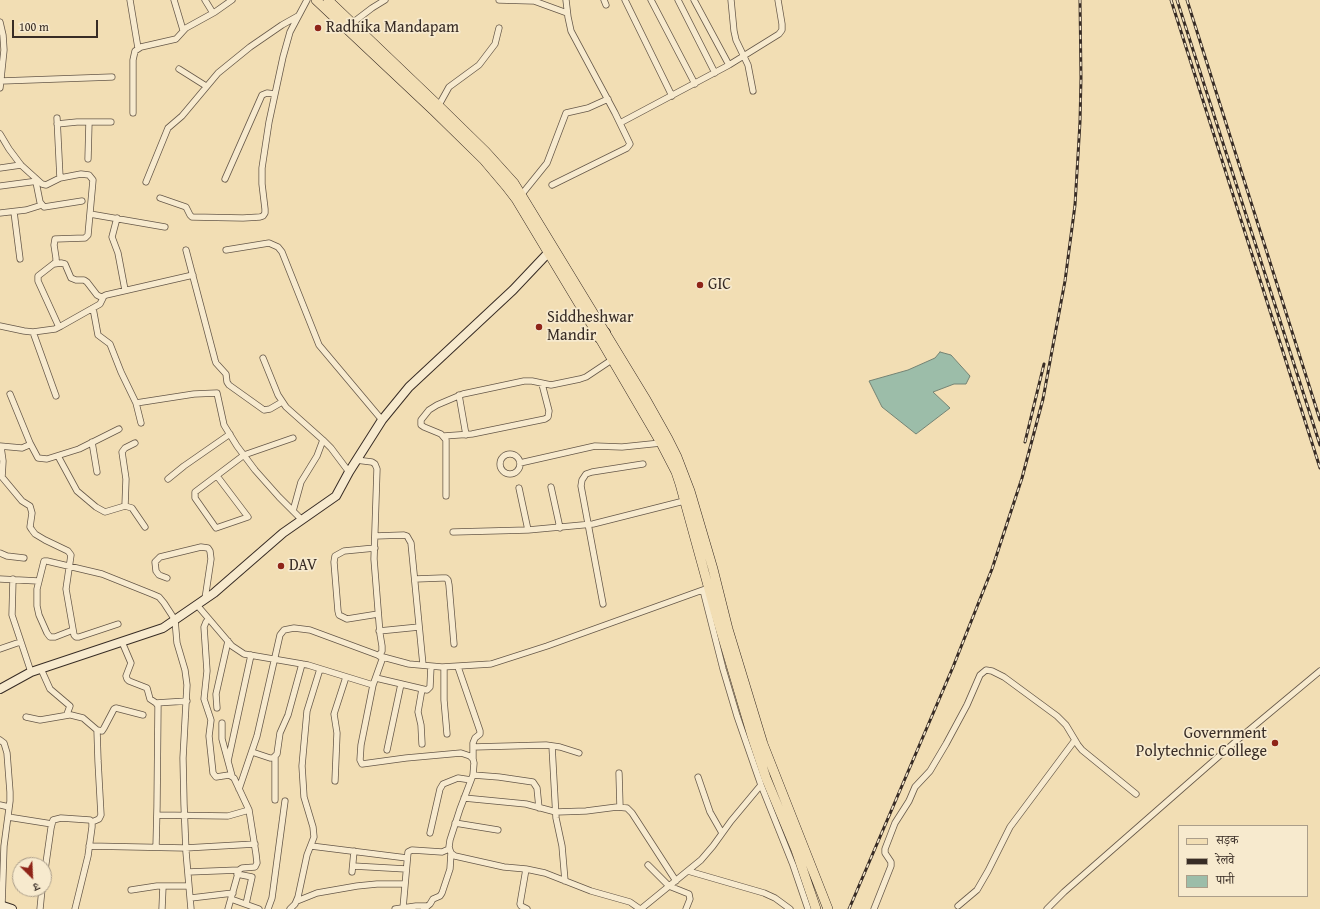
<!DOCTYPE html>
<meta charset="utf-8">
<style>
body{margin:0}
#map{position:relative;width:1320px;height:909px;overflow:hidden;background:#f2deb4;font-family:"Gentium Book Plus","Noto Serif Devanagari",serif}
canvas{display:block}
.legend{position:absolute;left:1178px;top:825px;width:130px;height:72px;box-sizing:border-box;background:#f7eace;border:1px solid #ab9e8a;margin:0;padding:5px 7px;list-style:none;font-size:12px;color:#382c25}
.legend li{display:flex;align-items:center;gap:8px;height:20px}
.legend b{width:20px;border:1px solid #ab9e8a}
.north{position:absolute;left:12px;top:857px;width:40px;height:40px;box-sizing:border-box;background:#f7eace;border:1px solid #ab9e8a;border-radius:50%;rotate:156deg;font-size:11px;font-weight:700;line-height:16px;text-align:center;color:#382c25}
.north::after{content:'';display:block;margin:auto;width:14px;height:18px;background:#8f2418;clip-path:polygon(50% 0,100% 100%,50% 72%,0 100%)}
.scale{position:absolute;left:12px;top:20px;width:86px;height:18px;box-sizing:border-box;border:2px solid #382c25;border-top:0;padding-left:5px;font-size:12px;line-height:14px;white-space:nowrap;color:#382c25;-webkit-text-stroke:3px #f7eace;paint-order:stroke}
</style>
<div id="map">
<canvas width="1320" height="909"></canvas>
<ul class="legend">
<li><b style="height:5px;background:#f2deb4"></b>सड़क</li>
<li><b style="height:5px;background:#382c25"></b>रेलवे</li>
<li><b style="height:11px;background:#9cbda9"></b>पानी</li>
</ul>
<div class="north">उ</div>
<div class="scale">100 m</div>
</div>
<script>
const g = document.querySelector('canvas').getContext('2d');
g.lineJoin = 'round';
function paint(path, color) {
  g.fillStyle = color;
  g.fill(path, 'evenodd');
}
function shape(rows) {
  const path = new Path2D();
  for (const r of rows) {
    if (r.length === 3) {
      path.moveTo(r[0] + r[2], r[1]);
      path.arc(r[0], r[1], r[2], 0, 2 * Math.PI);
      continue;
    }
    path.moveTo(r[0], r[1]);
    for (let i = 2; i < r.length; i += 2) path.lineTo(r[i], r[i + 1]);
  }
  return path;
}
function strokePath(path, color, width, dash) {
  g.strokeStyle = color;
  g.lineWidth = width;
  g.lineCap = dash ? 'butt' : 'round';
  g.setLineDash(dash || []);
  g.stroke(path);
}
function label(font, color, halo, rows, align = 'center') {
  g.font = font + ' "Gentium Book Plus",serif';
  g.lineWidth = 3.5;
  g.setLineDash([]);
  g.textBaseline = 'middle';
  g.strokeStyle = halo;
  g.fillStyle = color;
  for (const [text, x, y, turn = 0] of rows) {
    g.save();
    g.translate(x, y);
    g.rotate((+turn || 0) * Math.PI / 180);
    g.textAlign = isNaN(turn) ? turn : align;
    if (halo) g.strokeText(text, 0, 0);
    g.fillText(text, 0, 0);
    g.restore();
  }
}
const water = shape([
 [940,352,951,355,970,376,966,384,954,384,933,392,950,408,916,434,882,407,869,381,908,370,935,358,940,352]
]);
paint(water, '#9cbda9');
strokePath(water, '#748374', 1);
const street = shape([
 [130,0,138,48],
 [174,0,183,30],
 [205,0,213,13],
 [499,0,534,1,567,13],
 [604,0,606,5],
 [625,0,672,96],
 [651,0,695,84],
 [678,0,715,73],
 [694,0,729,65],
 [731,0,734,31,736,40,748,65,753,91],
 [0,22,3,35,4,50,0,88],
 [351,24,372,8,385,0],
 [179,69,206,86],
 [1,81,112,77],
 [439,105,449,87,479,65,495,44,499,28],
 [133,113,133,60,135,51,141,47,176,39,186,28,215,12,232,0],
 [57,118,60,178],
 [620,123,729,65,779,34,782,30,782,24,778,0],
 [57,124,77,122,111,122],
 [0,134,9,149,21,165,42,184,46,185,60,178,81,174,89,175,93,180,88,235,85,238,55,239,54,245,56,258,56,262,38,276,38,281,59,327],
 [88,159,89,122],
 [0,168,21,165],
 [225,179,262,95,267,93,275,94],
 [36,182,40,202,44,207,82,201],
 [146,182,168,128,182,116,218,73,250,47,282,25,298,16],
 [552,185,627,148,630,144,615,113,571,31,568,17,566,0],
 [0,186,38,181],
 [522,194,547,163,566,113,588,108,608,99],
 [160,198,186,207,190,215,192,217,243,218,260,217,263,216,265,213,265,209,262,184,262,168,269,122,283,57,290,32,307,0],
 [14,212,20,259],
 [0,213,26,210,42,205],
 [90,214,165,227],
 [117,218,112,237,118,253,125,290],
 [186,250,215,360,216,363,226,374,227,382,229,385,264,410,270,409,282,402],
 [226,250,269,243,278,247,282,252,319,345,382,420],
 [54,264,61,263,65,264,71,278,76,280,84,280,87,282,97,295,103,298],
 [93,308,98,335,110,344,121,372,136,403,141,423],
 [0,326,24,331,33,332,55,329,61,326,100,304,104,296,106,295,193,275],
 [33,332,56,396],
 [263,358,278,395,286,407,323,440],
 [459,395,466,435],
 [136,403,194,394,217,393,224,425,237,446,255,470,279,497,302,520],
 [444,436,472,434,545,419,548,417,549,411,542,384],
 [92,442,97,472],
 [30,443,38,458,47,459,79,449,119,429],
 [0,446,22,448,29,445,30,443,10,394],
 [1,447,3,461,2,477,22,501,30,506,32,513,30,527,32,530,35,534,45,540,68,551,71,555,66,589,74,635,76,637,79,637,118,624],
 [510,464,10],
 [58,456,77,491,96,507,105,512,125,506,132,508,145,527],
 [356,460,372,462,375,464,377,469,374,559,380,634,382,646,382,651,379,656],
 [520,463,595,446,622,447,661,443],
 [217,476,248,517,216,528,195,498,195,492,244,455,293,438],
 [168,479,184,466,230,434],
 [551,487,560,528],
 [519,488,528,530],
 [446,496,446,440,441,434,424,427,421,425,421,420,429,410,437,405,463,394,524,381,532,381,551,385,580,379,586,377,613,359],
 [125,506,126,479,122,452,125,448,135,443],
 [293,511,301,482,317,456,323,440,331,448,349,472],
 [453,532,528,530,593,524,684,501],
 [375,536,404,535,407,536,411,543,423,665],
 [375,548,344,551,335,556,334,562,338,611,339,615,347,619,378,614],
 [0,553,7,556,24,558],
 [167,578,159,575,156,571,155,562,160,557,201,547,208,548,210,551,211,559,205,599],
 [0,579,38,581],
 [13,579,12,615,31,672],
 [415,579,442,578,446,578,448,580,449,585,454,644],
 [603,604,581,486,582,480,586,474,592,472,643,464],
 [197,605,232,646,244,654,308,665,373,685,383,657,409,664,442,667,491,664,547,646,711,587],
 [209,619,206,622,204,627,207,671,204,699,211,720,209,736,213,773,216,777,229,775,234,778,249,810,256,854,257,863,255,867,242,868,239,870,228,909],
 [73,630,55,637,50,637,47,633,39,615,37,606,37,589,44,561,47,561,102,574,152,594,159,597,164,603,175,620,177,643,185,670,187,685,183,758,184,804,186,852,191,909],
 [379,631,419,627],
 [122,642,131,663,126,676,127,679,129,681,147,688,150,699,156,703,158,706,157,807,156,847],
 [0,649,20,642],
 [444,667,444,700,447,734],
 [458,667,480,731,480,734,475,738,473,743,473,759],
 [41,669,50,689,70,706,67,714,83,718,97,730,102,731,104,728,114,709,116,708,143,715],
 [376,678,427,690,430,687,431,666],
 [373,685,361,745,360,760,362,764,406,758,461,753,470,756,473,759,474,763,473,775,460,809,450,840,449,847,451,853,455,856,504,867,526,869,545,873,591,891,630,902,640,909],
 [422,689,418,712,421,725,422,744],
 [156,703,187,701],
 [217,708,216,694,228,641],
 [26,717,40,720,69,715],
 [222,723,222,739,232,776],
 [0,740,4,743,7,753,10,792,10,801,4,846,2,905,1,908],
 [552,746,556,818,562,846,565,881],
 [473,747,546,745,560,747,579,753],
 [387,750,401,684],
 [252,752,270,758,273,758,277,754,280,733,288,715,302,664],
 [228,761,251,655],
 [619,773,620,807],
 [473,775,499,777,533,782,537,788,539,808],
 [698,777,710,812,722,833],
 [335,781,337,733,334,714,346,677],
 [761,785,793,865,808,909],
 [239,789,257,736,280,635,284,630,294,628,310,630,383,657],
 [464,798,526,804,556,812,586,811,617,807,627,808,632,813,676,881],
 [275,800,275,756],
 [0,805,9,807],
 [157,815,228,816,249,810],
 [8,817,52,824],
 [92,822,99,819,101,815,98,761,97,730],
 [455,823,498,830],
 [430,833,440,789,443,784,458,778,471,780],
 [89,846,185,848,255,844],
 [311,846,407,858],
 [648,865,669,886,689,894,690,899,686,909],
 [353,866,406,869],
 [526,869,520,904,521,906,527,909],
 [688,871,764,893,775,898,790,909],
 [188,872,239,870],
 [352,872,354,851],
 [237,874,252,877,246,904],
 [44,877,51,828,53,820,61,818,90,820,92,822,92,827,88,856,75,909],
 [131,890,157,886,189,886],
 [191,898,233,893],
 [231,899,259,909],
 [297,901,317,893,357,886,377,884,405,884],
 [958,906,977,890,988,871,1010,827,1075,740],
 [403,908,408,852,412,850,442,852,449,849],
 [40,909,42,889],
 [162,909,163,886],
 [268,909,272,898,285,801],
 [290,909,295,904,298,897,307,855,314,837,313,827,304,797,302,766,307,711,320,669],
 [395,909,416,906,426,906],
 [424,909,430,904,433,899,440,896,442,893,450,869,451,853],
 [641,909,701,860,713,846,731,821,761,785,737,716,723,669,703,590],
 [874,909,891,866,891,862,885,853,885,849,895,823,909,801,915,787,930,771,946,744,967,705,980,675,986,670,992,671,1004,677,1057,716,1066,725,1078,745,1082,750,1136,794],
 [1047,909,1064,892,1242,736,1320,671]
]);
const secondary = shape([
 [0,689,31,672,163,628,214,593,283,533,336,496,349,472,382,420,409,387,513,290,548,253],
 [0,905,12,909]
]);
const primary = shape([
 [316,0,434,111,484,160,506,186,516,199,599,337,661,443,676,472,680,484,715,611,752,736,766,778,796,850,816,909],
 [328,0,441,108,486,152,514,183,645,398,668,439,677,457,690,491,713,569,728,629,763,744,828,909]
]);
const highway = shape([
 [599,337,605,333]
]);
strokePath(street, '#665849', 7);
strokePath(secondary, '#382c25', 10);
strokePath(primary, '#382c25', 10);
strokePath(highway, '#382c25', 12);
strokePath(street, '#f7eace', 5.5);
strokePath(secondary, '#f7eace', 8);
strokePath(primary, '#f2deb4', 9);
strokePath(highway, '#f2deb4', 10);
const rail = shape([
 [1171,0,1320,468],
 [1177,0,1320,445],
 [1187,0,1320,420],
 [1025,442,1044,364],
 [849,909,953,667,992,569,1022,478,1043,399,1065,281,1075,205,1080,122,1081,78,1080,0]
]);
strokePath(rail, '#382c25', 3);
strokePath(rail, '#f7eace', 1.5, [4.5]);
for (const [x, y, r, color] of [
 [318,28,4,"#8f2418"],
 [700,285,4,"#8f2418"],
 [539,327,4,"#8f2418"],
 [281,566,4,"#8f2418"],
 [1275,743,4,"#8f2418"]
]) {
  const dot = new Path2D();
  dot.arc(x, y, r, 0, 2 * Math.PI);
  g.fillStyle = color;
  g.fill(dot);
  strokePath(dot, '#f7eace', 1.5);
}
label('16px', '#382c25', '#f7eace', [
 ["Radhika Mandapam",326,28],
 ["GIC",708,285],
 ["Siddheshwar",547,318],
 ["Mandir",547,336],
 ["DAV",289,566],
 ["Government",1267,734,"right"],
 ["Polytechnic College",1267,752,"right"]
], 'left');
</script>
